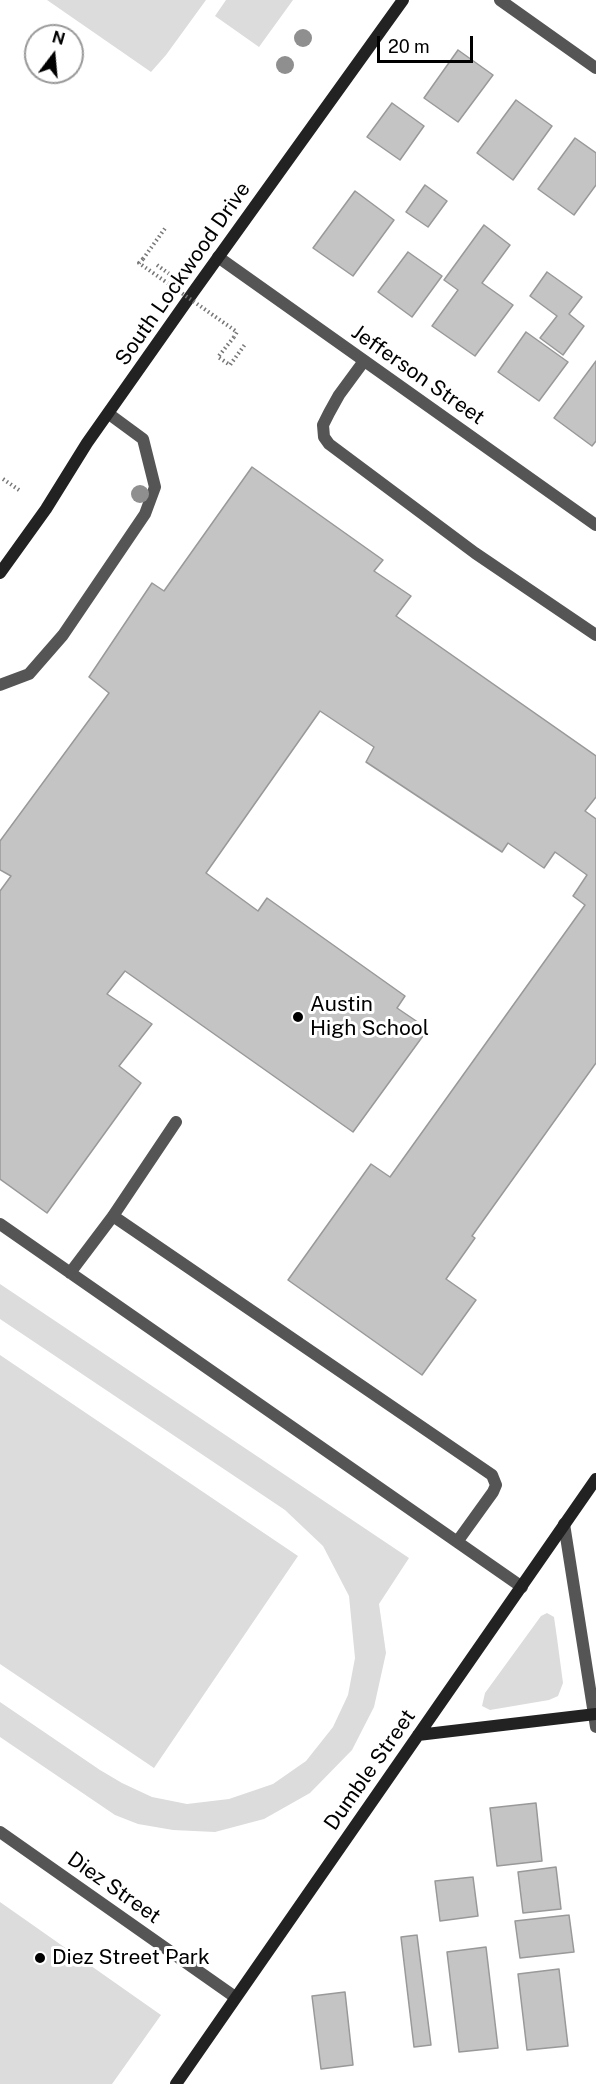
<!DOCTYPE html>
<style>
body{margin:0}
#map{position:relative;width:596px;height:2084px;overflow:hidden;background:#fff;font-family:"Public Sans",sans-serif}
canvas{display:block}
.north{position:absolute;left:24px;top:24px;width:60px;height:60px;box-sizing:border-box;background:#fff;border:2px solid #999;border-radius:50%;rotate:16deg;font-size:16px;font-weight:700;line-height:24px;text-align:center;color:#000}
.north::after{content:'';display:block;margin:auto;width:21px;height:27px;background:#000;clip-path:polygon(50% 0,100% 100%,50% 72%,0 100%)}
.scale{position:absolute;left:377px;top:36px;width:96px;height:27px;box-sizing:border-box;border:3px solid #000;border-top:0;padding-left:8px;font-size:18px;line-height:21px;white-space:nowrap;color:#000;-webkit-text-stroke:4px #fff;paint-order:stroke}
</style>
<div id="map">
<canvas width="596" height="2084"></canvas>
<div class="north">N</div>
<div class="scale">20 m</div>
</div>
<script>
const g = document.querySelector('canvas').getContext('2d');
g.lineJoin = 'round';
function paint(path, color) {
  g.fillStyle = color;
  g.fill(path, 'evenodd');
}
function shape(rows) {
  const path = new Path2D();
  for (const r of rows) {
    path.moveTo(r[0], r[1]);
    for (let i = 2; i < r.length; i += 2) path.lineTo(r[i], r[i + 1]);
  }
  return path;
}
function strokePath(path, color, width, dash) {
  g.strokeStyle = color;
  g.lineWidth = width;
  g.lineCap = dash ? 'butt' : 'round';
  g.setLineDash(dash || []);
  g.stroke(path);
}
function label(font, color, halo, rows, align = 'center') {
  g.font = font + ' "Public Sans",sans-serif';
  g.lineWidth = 6;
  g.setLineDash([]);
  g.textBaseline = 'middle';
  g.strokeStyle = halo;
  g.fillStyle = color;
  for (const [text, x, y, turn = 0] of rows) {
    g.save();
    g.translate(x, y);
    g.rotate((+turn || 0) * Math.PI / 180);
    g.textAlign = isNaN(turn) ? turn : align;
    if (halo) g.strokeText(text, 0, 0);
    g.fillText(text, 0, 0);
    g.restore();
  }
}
paint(shape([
 [47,0,206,0,166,55,151,72],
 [226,0,293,0,259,47,215,16],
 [0,1284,409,1558,379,1604,386,1653,374,1707,352,1750,310,1793,264,1819,215,1832,173,1830,138,1824,115,1815,0,1737,0,1702,100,1770,122,1783,152,1797,187,1804,229,1799,273,1784,306,1761,333,1727,348,1695,355,1658,349,1596,323,1546,285,1510,0,1319],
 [0,1355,298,1556,154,1768,0,1664],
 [547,1613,554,1617,557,1638,563,1683,558,1696,549,1700,490,1710,482,1706,485,1693,541,1616],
 [0,1902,161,2015,112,2084,0,2084]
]), '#dcdcdc');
const building = shape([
 [458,50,493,75,458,122,424,98,458,50],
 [516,100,552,126,513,180,477,153,516,100],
 [392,103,424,126,400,160,367,137,392,103],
 [575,138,596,153,596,185,574,215,538,189,575,138],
 [425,185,447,201,428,227,406,212,425,185],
 [355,191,394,220,353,276,313,248,355,191],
 [484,225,510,245,482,283,513,305,475,356,432,326,458,290,444,280,484,225],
 [408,252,442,276,412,317,378,292,408,252],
 [547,272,582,297,569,314,584,326,563,355,540,338,557,316,530,296,547,272],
 [526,332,568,362,539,401,498,372,526,332],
 [596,361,596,441,592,446,554,418,596,361],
 [252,467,383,560,374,571,411,596,396,616,596,756,596,797,585,811,596,819,596,1063,472,1236,475,1238,446,1279,476,1300,422,1375,288,1280,371,1164,390,1177,585,905,573,896,587,875,555,852,544,868,508,843,502,852,366,762,374,747,320,711,206,873,258,911,267,898,405,996,397,1008,428,1029,353,1132,125,971,107,994,152,1024,119,1066,141,1083,47,1213,0,1179,0,891,11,876,0,870,0,841,109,693,89,677,152,583,164,591,252,467],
 [536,1803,542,1861,497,1866,490,1808,536,1803],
 [556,1867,561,1909,523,1913,518,1872,556,1867],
 [473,1877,478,1916,440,1921,435,1881,473,1877],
 [569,1915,574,1952,520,1958,515,1921,569,1915],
 [417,1935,431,2045,414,2047,401,1937,417,1935],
 [486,1947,498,2048,459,2052,447,1952,486,1947],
 [559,1969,568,2046,527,2050,518,1974,559,1969],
 [345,1992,353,2065,321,2069,312,1996,345,1992]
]);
paint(building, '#c4c4c4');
strokePath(building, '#999', 1.5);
strokePath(shape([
 [143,259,166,227],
 [157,265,172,276],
 [234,337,218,357,230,365,246,343],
 [3,479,19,490]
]), '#777', 4, [1.5, 3]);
strokePath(shape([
 [364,361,339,395,329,413,323,425,324,437,329,444,475,553,596,635],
 [0,685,29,674,63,635,145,514,155,487,143,439,109,414],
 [113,1216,492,1475,496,1485,493,1492,457,1542],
 [0,1224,522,1587],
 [70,1273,113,1216,176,1122]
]), '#555', 12);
strokePath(shape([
 [500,0,596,68],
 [218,257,596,525],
 [564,1524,596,1727],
 [0,1832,235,1997]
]), '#555', 12);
strokePath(shape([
 [0,573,46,509,87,443,194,291,403,0],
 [418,1735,596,1714],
 [176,2084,596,1479]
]), '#222', 12);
strokePath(shape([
 [143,259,139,263,237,332,234,337]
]), '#777', 4, [1.5, 3]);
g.fillStyle = '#8f8f8f';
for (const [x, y] of [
 [303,38],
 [285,65],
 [140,494]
]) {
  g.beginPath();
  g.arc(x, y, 9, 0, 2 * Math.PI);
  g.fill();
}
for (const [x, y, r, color] of [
 [298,1017,6,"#000"],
 [40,1958,6,"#000"]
]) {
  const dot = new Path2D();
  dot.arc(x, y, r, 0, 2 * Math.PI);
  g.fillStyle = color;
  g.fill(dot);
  strokePath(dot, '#fff', 2);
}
label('21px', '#000', '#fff', [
 ["South Lockwood Drive",183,274,-55],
 ["Jefferson Street",418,375,35],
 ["Dumble Street",370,1770,-55],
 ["Diez Street",114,1888,35]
]);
label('21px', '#000', '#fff', [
 ["Austin",310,1005],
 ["High School",310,1029],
 ["Diez Street Park",52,1958]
], 'left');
</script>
